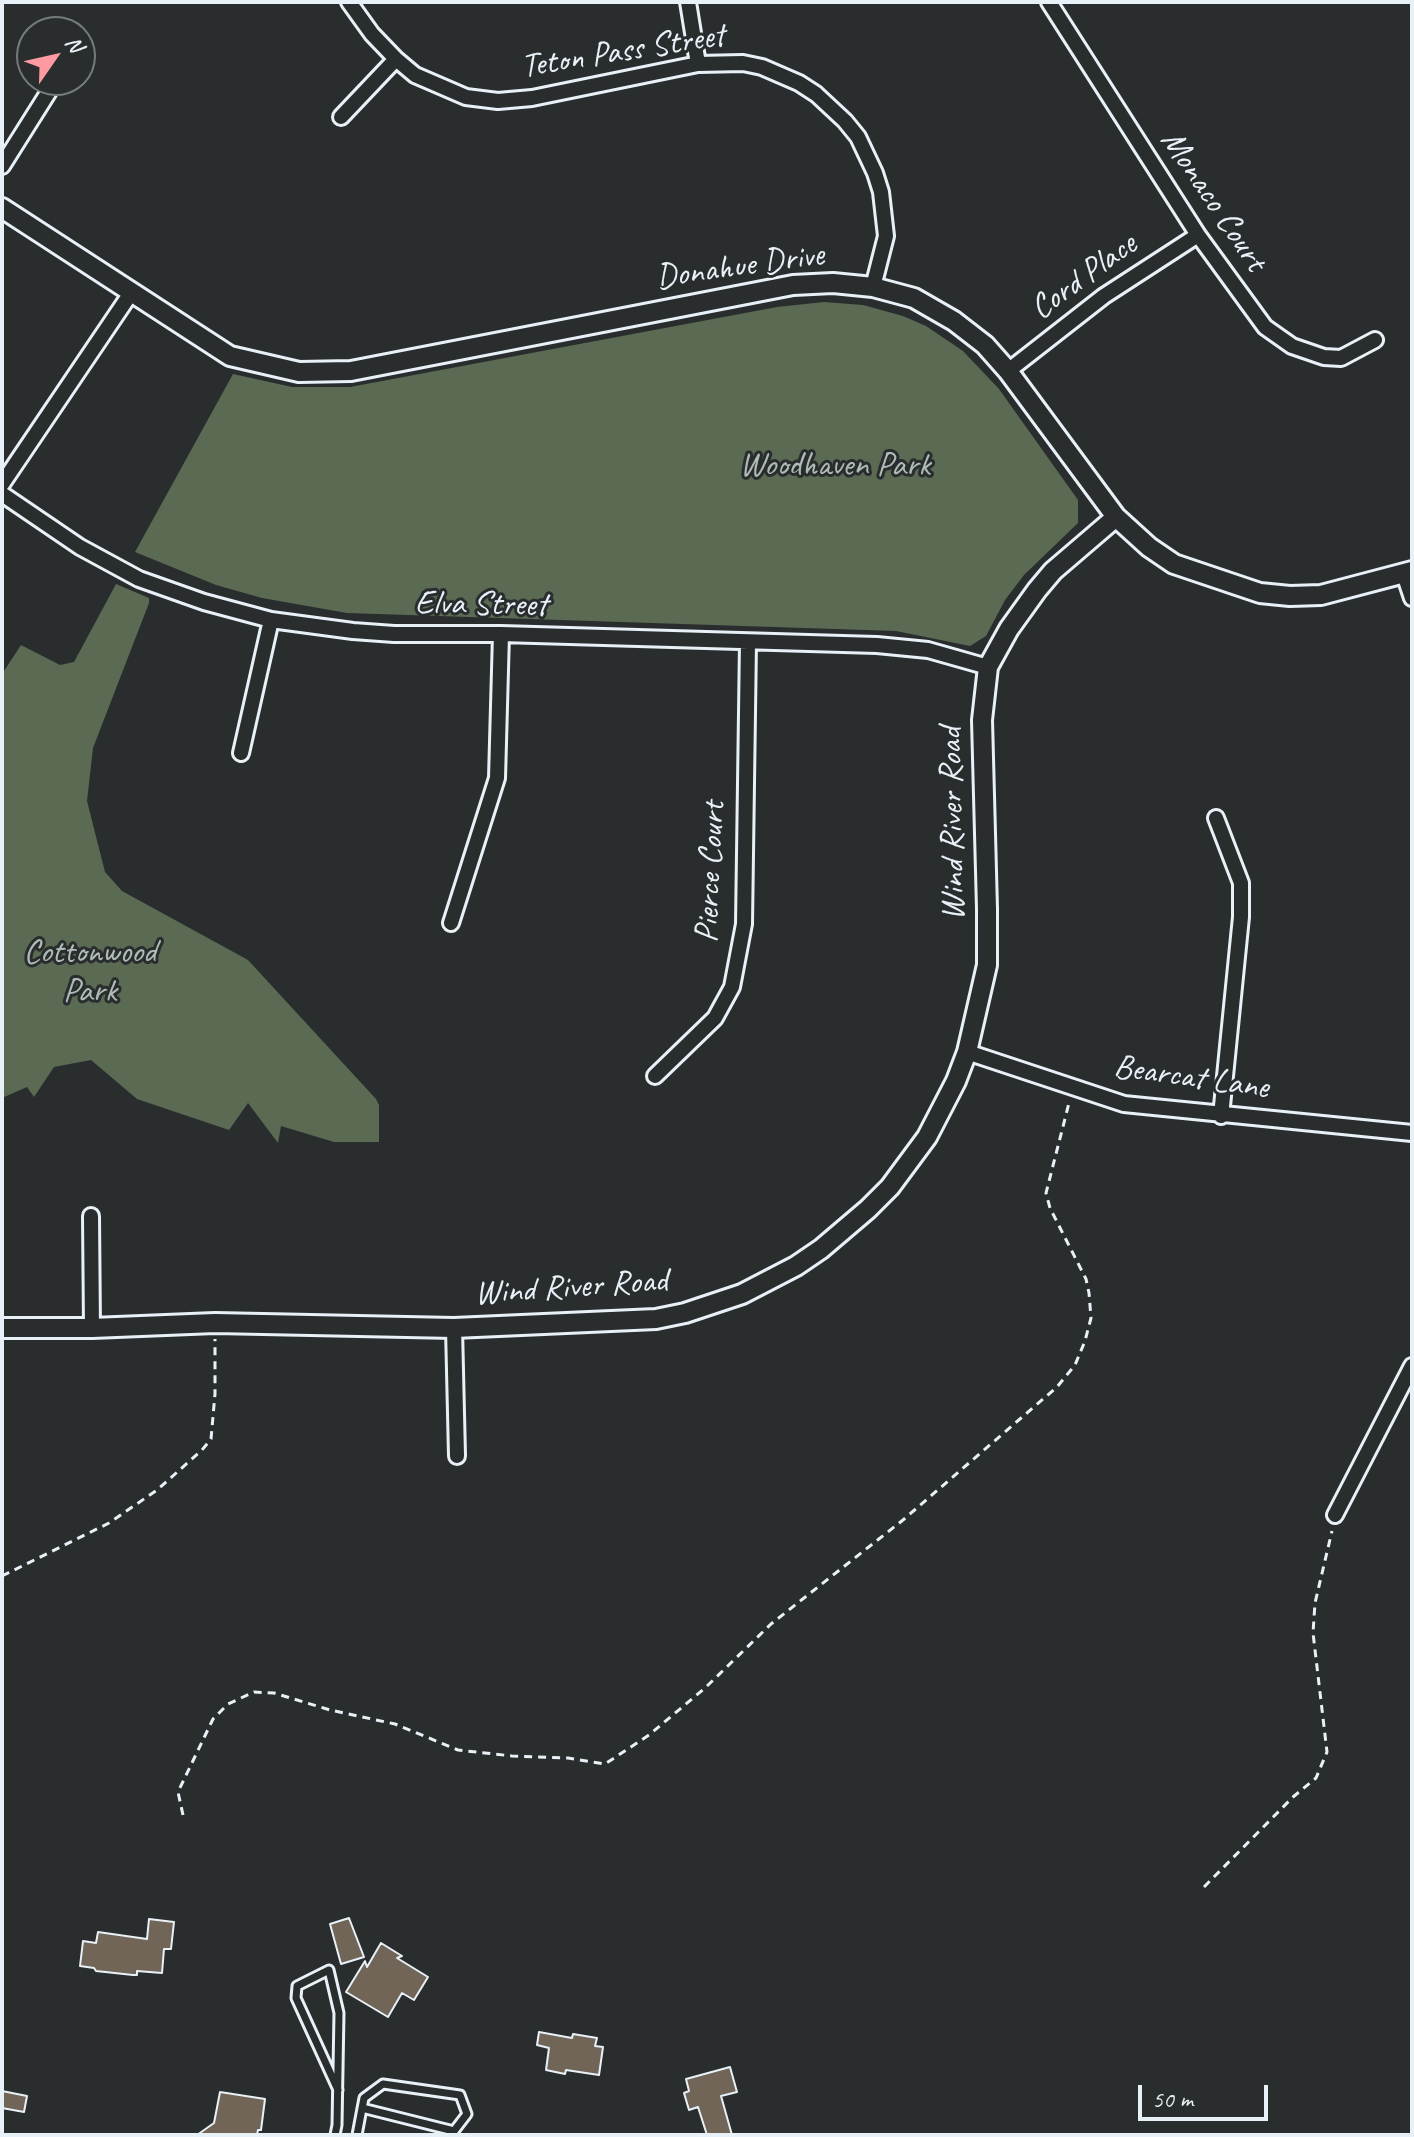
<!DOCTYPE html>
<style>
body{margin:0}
#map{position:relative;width:1414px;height:2137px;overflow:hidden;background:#2a2d2e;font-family:Caveat,sans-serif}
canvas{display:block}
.frame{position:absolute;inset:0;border:4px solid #e8f1f8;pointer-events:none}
.north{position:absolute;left:16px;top:16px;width:80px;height:80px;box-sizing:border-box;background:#2a2d2e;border:2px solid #767b7f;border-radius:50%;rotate:56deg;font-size:22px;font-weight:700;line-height:32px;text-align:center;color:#e8f1f8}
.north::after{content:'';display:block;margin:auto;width:28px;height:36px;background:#ff9aa2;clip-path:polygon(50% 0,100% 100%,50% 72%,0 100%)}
.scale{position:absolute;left:1138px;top:2085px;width:130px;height:36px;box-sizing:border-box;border:4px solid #e8f1f8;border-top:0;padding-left:10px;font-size:24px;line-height:28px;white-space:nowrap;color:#e8f1f8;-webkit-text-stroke:6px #2a2d2e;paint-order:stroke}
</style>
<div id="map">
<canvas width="1414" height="2137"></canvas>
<div class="frame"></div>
<div class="north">N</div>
<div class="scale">50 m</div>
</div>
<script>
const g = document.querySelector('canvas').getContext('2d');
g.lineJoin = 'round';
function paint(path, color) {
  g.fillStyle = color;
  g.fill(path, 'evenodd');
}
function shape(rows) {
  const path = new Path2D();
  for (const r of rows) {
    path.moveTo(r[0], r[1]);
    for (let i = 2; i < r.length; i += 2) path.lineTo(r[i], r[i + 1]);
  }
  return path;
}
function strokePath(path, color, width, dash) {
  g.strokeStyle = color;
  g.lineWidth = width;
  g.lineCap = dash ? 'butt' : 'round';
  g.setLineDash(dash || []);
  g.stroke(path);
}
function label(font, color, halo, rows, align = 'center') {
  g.font = font + ' Caveat,sans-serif';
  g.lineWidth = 6;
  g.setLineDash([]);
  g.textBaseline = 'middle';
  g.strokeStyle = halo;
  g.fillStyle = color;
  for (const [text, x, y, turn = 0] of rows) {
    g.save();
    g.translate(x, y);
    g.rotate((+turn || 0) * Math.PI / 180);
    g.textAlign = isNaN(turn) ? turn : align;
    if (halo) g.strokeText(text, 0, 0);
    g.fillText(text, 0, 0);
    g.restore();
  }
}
paint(shape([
 [824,302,863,305,903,316,926,326,963,351,999,389,1078,500,1078,523,1024,575,1005,600,986,636,970,646,896,631,347,613,262,598,216,585,135,552,233,374,292,387,350,387,777,307],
 [116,584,149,598,149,603,93,748,87,801,105,872,122,891,248,960,376,1099,379,1105,379,1142,334,1142,281,1126,278,1143,248,1103,229,1130,137,1099,91,1060,54,1067,34,1097,27,1087,2,1098,2,674,21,645,60,665,74,662]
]), '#5a6a53');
const building = shape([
 [349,1918,364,1957,341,1964,330,1924,349,1918],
 [149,1919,174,1922,171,1949,164,1949,162,1973,137,1971,137,1975,133,1975,96,1971,94,1968,80,1966,83,1941,96,1943,98,1932,147,1939,149,1919],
 [381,1943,402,1956,397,1958,428,1977,414,2000,402,1993,388,2017,346,1992,365,1961,367,1967,381,1943],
 [539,2032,572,2038,573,2034,597,2038,595,2046,603,2047,599,2075,566,2070,565,2074,546,2070,549,2048,537,2045,539,2032],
 [730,2067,737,2092,721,2096,732,2135,707,2135,698,2107,689,2110,684,2093,689,2091,686,2079,730,2067],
 [2,2091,27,2096,24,2112,2,2108,2,2091],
 [220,2092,265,2099,261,2130,258,2130,257,2135,197,2135,214,2123,220,2092]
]);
paint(building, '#716557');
strokePath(building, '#e8f1f8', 2);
const service = shape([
 [335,2135,337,2125,339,2013,329,1970,297,1986,296,1998,338,2090],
 [357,2135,364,2098,383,2084,460,2095,467,2114,454,2131,362,2108]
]);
const minor = shape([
 [349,2,372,34,396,59,415,75,466,97,498,101,532,98,698,64,743,63,762,67,799,83,816,94,845,121,858,137,875,173,881,192,886,236,873,287],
 [688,2,698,64],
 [1049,2,1198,235,1265,327,1292,346,1324,357,1341,358,1375,340],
 [341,117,396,59],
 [2,166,53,85],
 [1008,371,1104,296,1198,235],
 [2,484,131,293],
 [2,494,80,547,139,579,204,602,271,620,353,631,394,634,501,634,877,645,928,650,988,667],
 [1404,574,1412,598],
 [241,753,271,620],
 [1216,818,1241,883,1241,917,1221,1116],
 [451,923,497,778,501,634],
 [967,1052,1124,1104,1412,1133],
 [655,1076,715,1018,732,987,744,924,748,642],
 [91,1216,92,1328],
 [454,1328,457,1456],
 [1335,1515,1412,1366]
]);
const tertiary = shape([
 [2,208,230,356,299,372,351,371,793,285,833,283,873,287,914,298,954,321,985,345,1008,371,1116,517,1149,547,1174,564,1260,593,1290,596,1321,595,1412,571],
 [2,1328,92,1328,215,1323,454,1328,656,1319,685,1313,742,1294,796,1266,821,1249,868,1209,890,1187,927,1137,956,1081,967,1052,987,965,987,909,982,720,988,667,1009,629,1037,590,1053,571,1116,517]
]);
strokePath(service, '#e8f1f8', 13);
strokePath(minor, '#e8f1f8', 20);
strokePath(tertiary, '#e8f1f8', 24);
strokePath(shape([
 [2,1576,109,1523,157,1490,202,1450,211,1439,215,1394,215,1339],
 [183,1815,178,1792,213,1719,228,1704,254,1692,274,1693,330,1710,395,1724,458,1750,512,1756,568,1758,605,1764,649,1735,705,1688,771,1624,903,1520,1057,1387,1075,1365,1085,1341,1091,1318,1089,1293,1086,1279,1050,1208,1046,1193,1069,1103],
 [1204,1887,1293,1797,1316,1778,1327,1752,1313,1633,1315,1603,1332,1531]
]), '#e8f1f8', 3, [8, 6]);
strokePath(service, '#2a2d2e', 7);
strokePath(minor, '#2a2d2e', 14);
strokePath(tertiary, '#2a2d2e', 18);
label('34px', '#e8f1f8', '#2a2d2e', [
 ["Teton Pass Street",623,52,-9],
 ["Monaco Court",1213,201,56],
 ["Donahue Drive",740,267,-8],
 ["Cord Place",1084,277,-36],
 ["Elva Street",481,605,1],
 ["Wind River Road",953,824,-91],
 ["Pierce Court",711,872,-87],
 ["Bearcat Lane",1191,1078,8],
 ["Wind River Road",571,1288,-4]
]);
label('34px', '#afbbb6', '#2a2d2e', [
 ["Woodhaven Park",835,466],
 ["Cottonwood",90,953],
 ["Park",90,992]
]);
</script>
